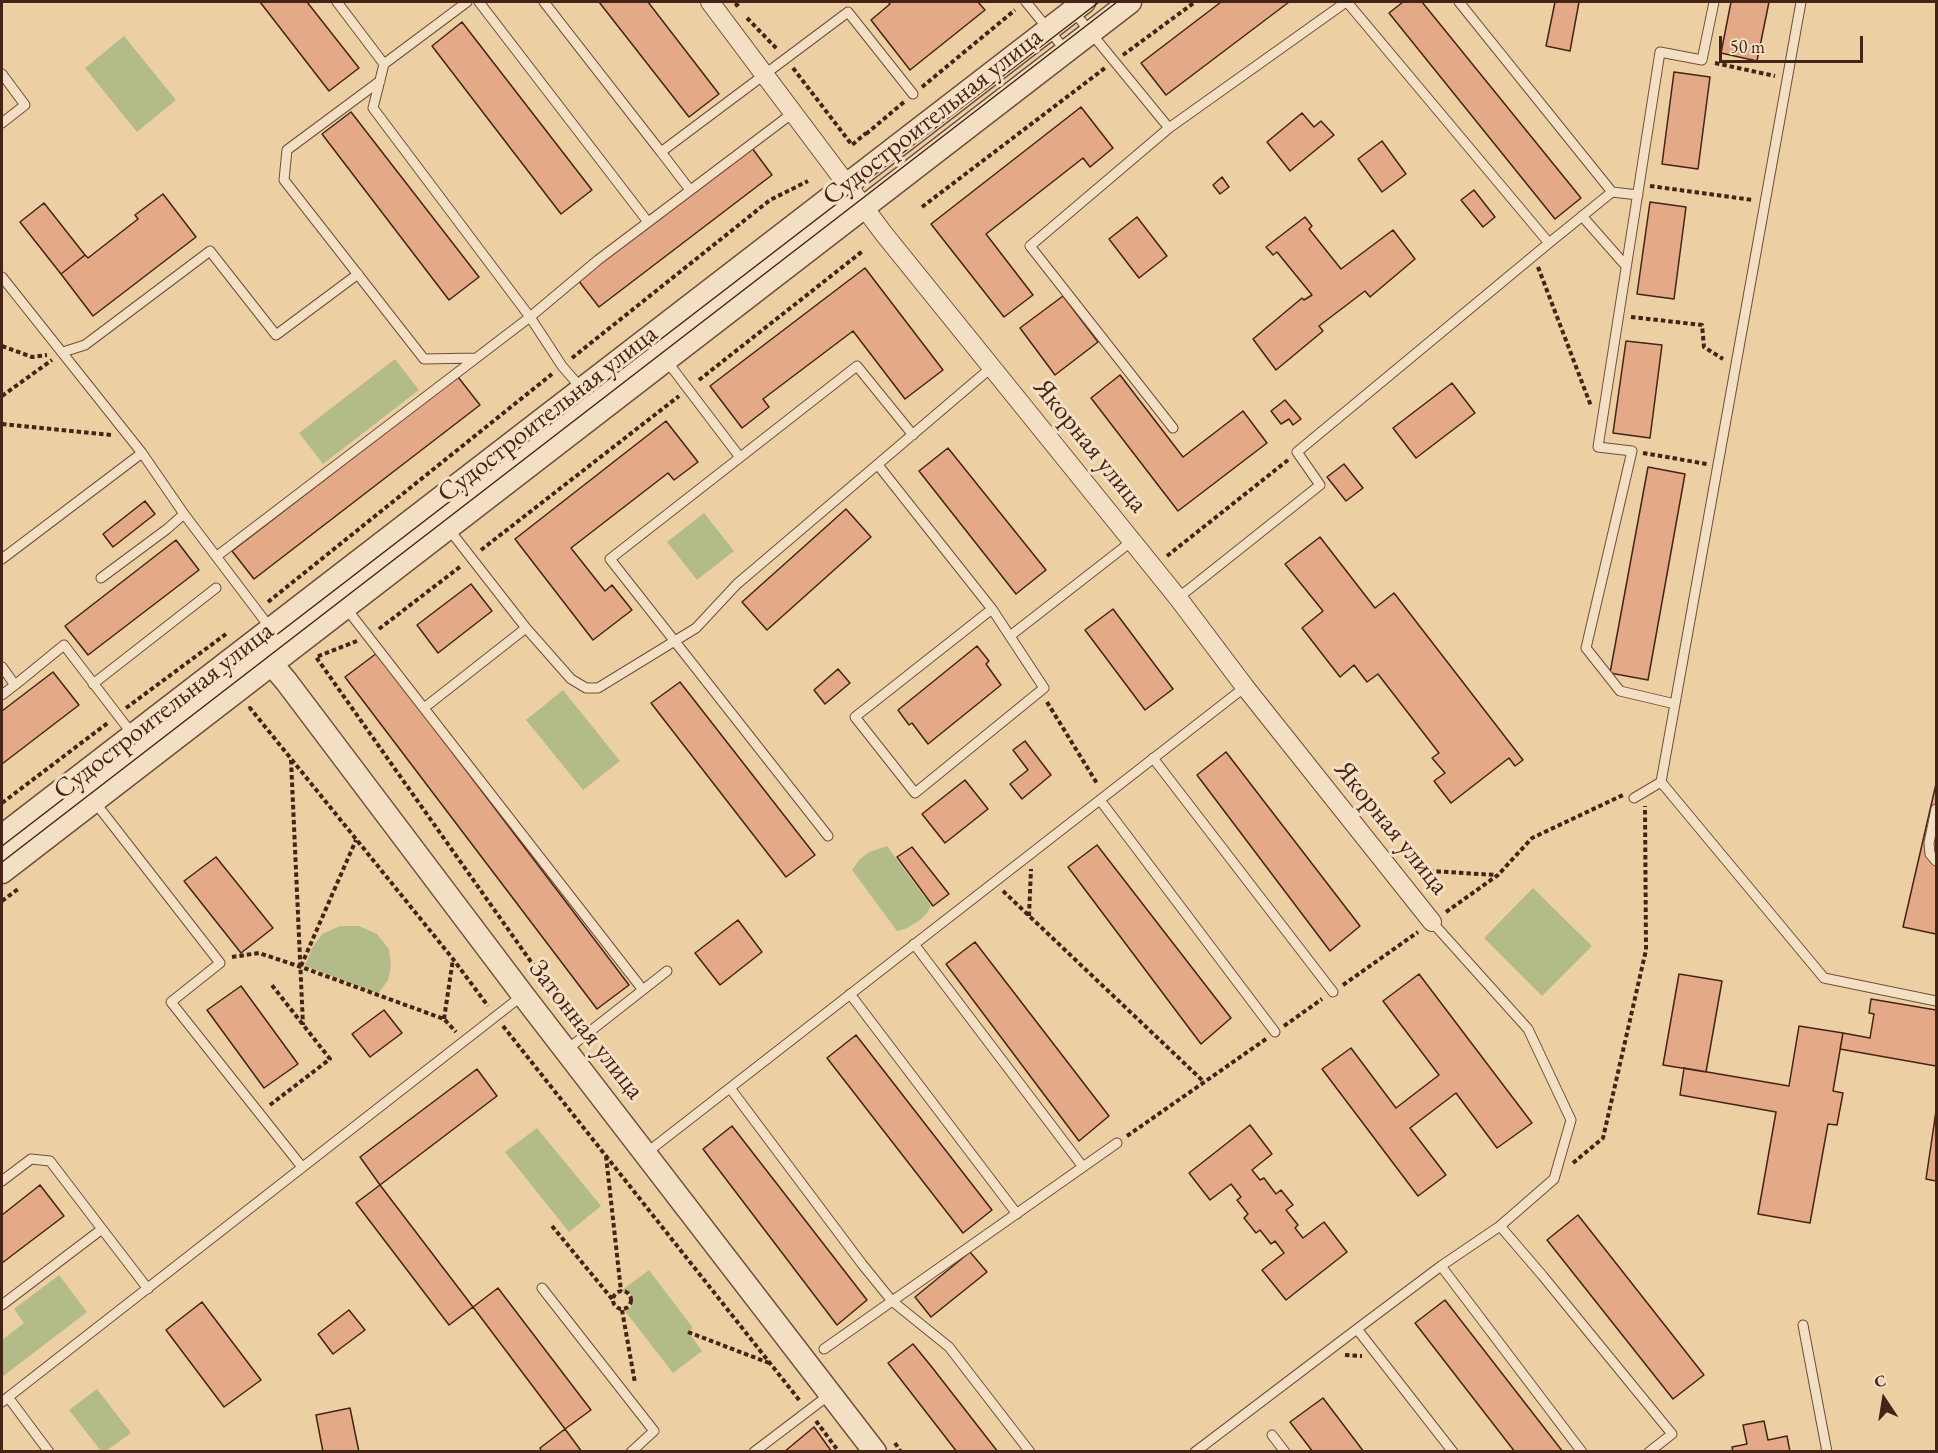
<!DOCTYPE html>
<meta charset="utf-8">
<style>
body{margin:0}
#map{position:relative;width:1938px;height:1453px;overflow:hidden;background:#ecd0a4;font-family:"EB Garamond",serif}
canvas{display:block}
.frame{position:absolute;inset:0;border:3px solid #452316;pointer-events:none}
.north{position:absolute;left:1854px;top:1369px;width:60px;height:60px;-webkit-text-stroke:4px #f3e0c4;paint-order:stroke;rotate:348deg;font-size:16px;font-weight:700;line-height:24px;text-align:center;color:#452316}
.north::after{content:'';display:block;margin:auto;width:21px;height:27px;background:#452316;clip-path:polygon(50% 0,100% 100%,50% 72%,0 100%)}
.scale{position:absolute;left:1719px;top:36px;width:144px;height:27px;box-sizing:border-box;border:3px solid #452316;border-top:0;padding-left:8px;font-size:18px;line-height:21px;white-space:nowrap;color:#452316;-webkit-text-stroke:4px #f3e0c4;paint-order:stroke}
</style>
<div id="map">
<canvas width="1938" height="1453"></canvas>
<div class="frame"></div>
<div class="north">С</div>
<div class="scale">50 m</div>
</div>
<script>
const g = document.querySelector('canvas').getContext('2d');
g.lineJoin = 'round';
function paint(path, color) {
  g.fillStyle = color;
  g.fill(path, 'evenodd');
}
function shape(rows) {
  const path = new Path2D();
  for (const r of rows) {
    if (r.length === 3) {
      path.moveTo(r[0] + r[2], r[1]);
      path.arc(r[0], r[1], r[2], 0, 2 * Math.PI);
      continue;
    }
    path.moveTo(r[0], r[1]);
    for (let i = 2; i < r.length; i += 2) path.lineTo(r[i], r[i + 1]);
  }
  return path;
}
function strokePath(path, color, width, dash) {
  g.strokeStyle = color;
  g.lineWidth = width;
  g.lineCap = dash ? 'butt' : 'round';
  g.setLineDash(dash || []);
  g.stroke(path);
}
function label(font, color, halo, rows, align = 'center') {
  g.font = font + ' "EB Garamond",serif';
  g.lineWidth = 6;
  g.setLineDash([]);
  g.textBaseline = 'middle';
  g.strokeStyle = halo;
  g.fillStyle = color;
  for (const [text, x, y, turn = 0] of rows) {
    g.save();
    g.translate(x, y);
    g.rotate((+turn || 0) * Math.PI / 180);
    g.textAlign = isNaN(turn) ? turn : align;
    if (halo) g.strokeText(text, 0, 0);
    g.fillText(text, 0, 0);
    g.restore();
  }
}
paint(shape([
 [124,36,176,100,137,132,85,68],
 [395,359,419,390,323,464,299,433],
 [704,513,734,551,697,580,667,542],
 [563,690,620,761,583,790,526,720],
 [887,846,931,906,927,913,920,920,907,928,897,931,852,870,859,860,869,852],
 [1533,888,1592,946,1542,996,1484,938],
 [340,926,359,926,377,934,389,949,391,966,388,980,378,994,305,966,312,948,322,934],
 [537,1128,601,1206,569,1232,505,1152],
 [649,1270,693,1328,688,1332,702,1351,673,1373,625,1311,631,1307,633,1300,630,1294,621,1291],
 [59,1275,87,1312,2,1377,2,1340,24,1323,14,1309],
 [97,1389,131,1433,106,1451,101,1451,69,1410]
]), '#b3bc89');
const building = shape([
 [260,2,307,2,359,68,329,91,260,2],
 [599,2,648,2,719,94,689,117,599,2],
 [888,2,978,2,985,10,910,70,871,20,890,4,888,2],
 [1221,2,1289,2,1166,95,1141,63,1221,2],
 [1403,2,1422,2,1581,198,1555,219,1389,13,1403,2],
 [1555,2,1579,2,1570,51,1546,46,1555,2],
 [1731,2,1769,2,1757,61,1721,53,1731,2],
 [462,22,592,190,561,214,432,46,462,22],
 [1674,72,1710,77,1698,169,1662,164,1674,72],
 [1081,107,1113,148,1090,167,1083,158,986,234,1033,295,1004,317,931,224,1081,107],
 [351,112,479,277,449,300,322,134,351,112],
 [1302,113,1314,127,1321,121,1334,135,1290,171,1267,142,1302,113],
 [1382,141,1406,174,1382,192,1358,159,1382,141],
 [752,148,772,175,599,307,578,280,752,148],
 [1222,177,1229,187,1220,194,1213,185,1222,177],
 [1474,190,1495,217,1483,227,1461,200,1474,190],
 [163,194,196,237,93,316,61,274,85,255,88,258,138,219,135,215,163,194],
 [1650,202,1686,207,1674,299,1637,294,1650,202],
 [44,203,85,255,61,274,20,222,44,203],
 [1137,217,1167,256,1139,278,1109,239,1137,217],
 [1305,217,1312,226,1309,229,1341,269,1393,230,1415,259,1370,297,1365,291,1319,326,1323,331,1276,370,1253,339,1302,298,1304,300,1312,295,1277,252,1273,255,1266,247,1305,217],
 [865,268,943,370,905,399,853,331,763,399,769,407,742,428,710,386,865,268],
 [1063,296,1098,342,1055,375,1020,328,1063,296],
 [1626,341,1662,345,1650,438,1613,433,1626,341],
 [1120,375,1183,457,1243,411,1267,443,1178,511,1091,398,1120,375],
 [458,377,480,405,254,579,232,551,458,377],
 [1452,383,1475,413,1416,458,1393,428,1452,383],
 [1285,400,1301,419,1293,425,1289,419,1281,424,1271,411,1285,400],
 [666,421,698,462,674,480,668,473,571,548,605,591,612,585,632,610,593,640,515,539,666,421],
 [948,448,1046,570,1016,594,919,471,948,448],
 [1344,464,1363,488,1346,501,1327,477,1344,464],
 [1648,467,1685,474,1648,680,1610,673,1648,467],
 [145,501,155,514,113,547,103,534,145,501],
 [846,509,871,537,767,630,742,602,846,509],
 [1320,537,1375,608,1394,593,1523,760,1515,766,1509,758,1451,803,1434,781,1445,773,1432,758,1439,753,1378,674,1367,682,1354,665,1340,677,1302,628,1323,611,1285,564,1320,537],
 [176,540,199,570,88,655,65,626,176,540],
 [471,584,492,611,438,653,417,625,471,584],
 [1113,609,1173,689,1145,710,1085,630,1113,609],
 [977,646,989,661,986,664,1001,685,928,744,912,723,909,725,898,710,977,646],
 [377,653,629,985,597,1009,345,677,377,653],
 [838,669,850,683,825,704,814,690,838,669],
 [53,672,79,705,2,764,2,711,53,672],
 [680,682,815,855,786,877,651,703,680,682],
 [1025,741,1051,775,1022,799,1010,784,1028,770,1013,750,1025,741],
 [1226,752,1360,926,1330,951,1197,775,1226,752],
 [965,780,988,809,945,843,922,814,965,780],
 [1936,784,1936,934,1903,927,1936,784],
 [1097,845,1231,1018,1201,1044,1068,867,1097,845],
 [912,847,949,894,933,906,897,857,912,847],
 [216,857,273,928,241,953,184,881,216,857],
 [738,920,762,952,720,985,695,953,738,920],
 [975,942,1109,1116,1079,1141,946,964,975,942],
 [1419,974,1532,1123,1497,1148,1456,1093,1410,1128,1446,1175,1418,1196,1322,1069,1351,1048,1396,1108,1439,1075,1383,1001,1419,974],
 [1679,974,1722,981,1706,1072,1663,1065,1679,974],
 [241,986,298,1064,264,1088,207,1010,241,986],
 [1871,999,1936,1010,1936,1066,1840,1049,1843,1033,1870,1038,1874,1014,1869,1013,1871,999],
 [384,1010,402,1033,370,1057,352,1034,384,1010],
 [1799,1026,1843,1033,1833,1091,1843,1093,1837,1125,1828,1124,1810,1223,1758,1214,1776,1112,1680,1095,1684,1068,1789,1086,1799,1026],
 [856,1035,992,1210,963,1233,827,1058,856,1035],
 [477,1069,497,1096,380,1185,360,1157,477,1069],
 [1936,1111,1936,1181,1926,1179,1936,1111],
 [1250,1125,1272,1154,1252,1170,1260,1180,1264,1178,1276,1194,1281,1190,1293,1205,1286,1210,1298,1225,1295,1228,1303,1238,1324,1222,1347,1252,1286,1300,1262,1270,1284,1253,1275,1241,1271,1244,1260,1230,1256,1233,1244,1218,1248,1214,1237,1200,1241,1197,1231,1184,1210,1200,1189,1173,1250,1125],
 [732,1126,867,1300,837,1325,703,1149,732,1126],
 [40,1185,64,1216,2,1263,2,1215,40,1185],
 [380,1185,473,1307,449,1325,356,1203,380,1185],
 [1578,1215,1704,1375,1673,1399,1547,1240,1578,1215],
 [970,1252,987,1272,931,1317,915,1297,970,1252],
 [498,1288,591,1410,565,1429,473,1307,498,1288],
 [1445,1300,1563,1452,1515,1452,1415,1323,1445,1300],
 [202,1302,261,1380,224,1407,166,1330,202,1302],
 [349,1310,365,1330,333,1354,318,1334,349,1310],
 [913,1344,931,1366,998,1452,957,1452,888,1363,913,1344],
 [1323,1398,1364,1452,1313,1452,1290,1422,1323,1398],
 [350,1408,359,1452,323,1452,316,1415,350,1408],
 [1764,1421,1768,1440,1787,1436,1790,1452,1733,1452,1732,1447,1747,1444,1743,1425,1764,1421],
 [814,1427,832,1452,784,1452,814,1427],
 [565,1429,582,1452,542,1452,540,1448,565,1429]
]);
paint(building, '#e4a986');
strokePath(building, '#452316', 1.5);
const service = shape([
 [337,2,384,64,373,108,530,317,562,366,582,389],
 [479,2,648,222],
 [544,2,661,152,848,12,913,94],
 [1026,2,1066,51],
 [1347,2,1549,243,1612,192,1638,195],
 [1459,2,1612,192],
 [1073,11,1169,128,1346,2],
 [384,64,467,2],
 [2,74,25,105,2,123],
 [380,81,287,150,284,180,424,359,475,358],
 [1169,128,1030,246,1173,428],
 [661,152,690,190],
 [1582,216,1626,266],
 [2,277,142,453,184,514,271,629],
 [63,352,85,345,210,251,276,335,358,274],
 [666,360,739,456],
 [878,465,992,609,1044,688,915,793,855,717,992,609],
 [448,528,526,628,571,679,586,688,598,688,696,628,737,584,992,367],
 [217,556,530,317,598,260,794,112],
 [2,559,142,453],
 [101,578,167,529,184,514],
 [1178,598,1320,485,1297,452,1549,243],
 [346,608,643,990],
 [1010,636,1132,541],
 [2,667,15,685,64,645,133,735],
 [93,684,216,588],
 [2,695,15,685],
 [1675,704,1620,691,1586,648,1632,451,1598,447,1660,52,1702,60,1714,2],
 [424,708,526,628],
 [1153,758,1333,992],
 [1661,782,1801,2],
 [1634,798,1661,782,1824,978,1936,1001],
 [1100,800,1275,1032],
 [94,801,220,963,171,1002,302,1167],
 [1936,809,1929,843,1930,854,1936,861],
 [828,836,610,559,857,366,913,435],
 [2,854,854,196],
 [1432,922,1528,1029,1571,1120,1554,1179,1500,1226],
 [914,944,1083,1167],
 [850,994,1017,1214],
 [565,1051,667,971],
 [730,1088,862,1264,892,1301,949,1347,1030,1452],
 [645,1154,1245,687],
 [2,1181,31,1159,50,1161,102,1229],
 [542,1288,654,1431,631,1452],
 [2,1305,102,1229,148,1289],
 [1803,1325,1827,1452],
 [1357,1329,1441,1266],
 [824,1349,1117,1143],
 [8,1397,49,1452],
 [2,1402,523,995],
 [1272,1435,1285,1452],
 [754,1452,829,1395],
 [1195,1452,1357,1329,1453,1452],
 [1582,1452,1441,1266,1500,1226,1542,1275,1672,1434,1649,1452]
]);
const minor = shape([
 [710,2,884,234,1178,598,1245,687,1432,922]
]);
const tertiary = shape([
 [262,653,286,681,523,995,875,1452],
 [2,836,1084,2],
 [2,872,1130,2]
]);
strokePath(service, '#6f4e3a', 11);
strokePath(minor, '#6f4e3a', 20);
strokePath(tertiary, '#6f4e3a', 25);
strokePath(shape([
 [735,6,741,2],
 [747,18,777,49],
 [1123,55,1195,2],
 [1715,63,1775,76],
 [793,68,852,145,866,133],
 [922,87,1015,10],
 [866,134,904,102],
 [1650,186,1753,200],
 [922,207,1105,68],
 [1538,267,1591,406],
 [1631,317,1702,325,1704,347,1723,359],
 [2,346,32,357,47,355],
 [572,358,770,200,808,181],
 [699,380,864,250],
 [2,396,52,360],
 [2,424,111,435],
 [1643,453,1707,464],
 [481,550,679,396],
 [1167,556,1288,460],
 [268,602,552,374],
 [379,629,461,566],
 [357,641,316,657,577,1027],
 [1047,702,1098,785],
 [126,708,226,634],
 [249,709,250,708,453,959,488,1006],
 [291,760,303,1025],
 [2,803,109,722],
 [1414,870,1496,875],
 [1003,891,1204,1082],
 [2,901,18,889],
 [1446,912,1498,875,1532,838,1623,795],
 [1029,916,1031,869],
 [232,957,259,953,301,967,444,1019,456,1032],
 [301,966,356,840],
 [1343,985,1418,932],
 [444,1019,453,959],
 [503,1026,800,1401],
 [1284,1026,1322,999],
 [270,1105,330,1059,271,984],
 [1127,1136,1266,1039],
 [606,1156,621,1291],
 [1573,1163,1603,1138,1646,950,1645,806],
 [552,1226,613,1300],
 [622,1300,9],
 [622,1310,635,1383],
 [688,1332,769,1363],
 [1345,1355,1362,1356],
 [816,1421,839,1452],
 [895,1443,901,1452]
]), '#452316', 4, [4.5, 3]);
strokePath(service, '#f3e0c4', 9);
strokePath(minor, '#f3e0c4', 18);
strokePath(tertiary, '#f3e0c4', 22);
strokePath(shape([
 [2,846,1099,2],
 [2,862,1117,2]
]), '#452316', 1.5);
label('27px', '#452316', '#f3e0c4', [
 ["Судостроительная улица",933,117,-38],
 ["Судостроительная улица",548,414,-38],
 ["Якорная улица",1090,446,51],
 ["Судостроительная улица",164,711,-38],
 ["Якорная улица",1391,828,51],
 ["Затонная улица",586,1030,52]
]);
</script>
